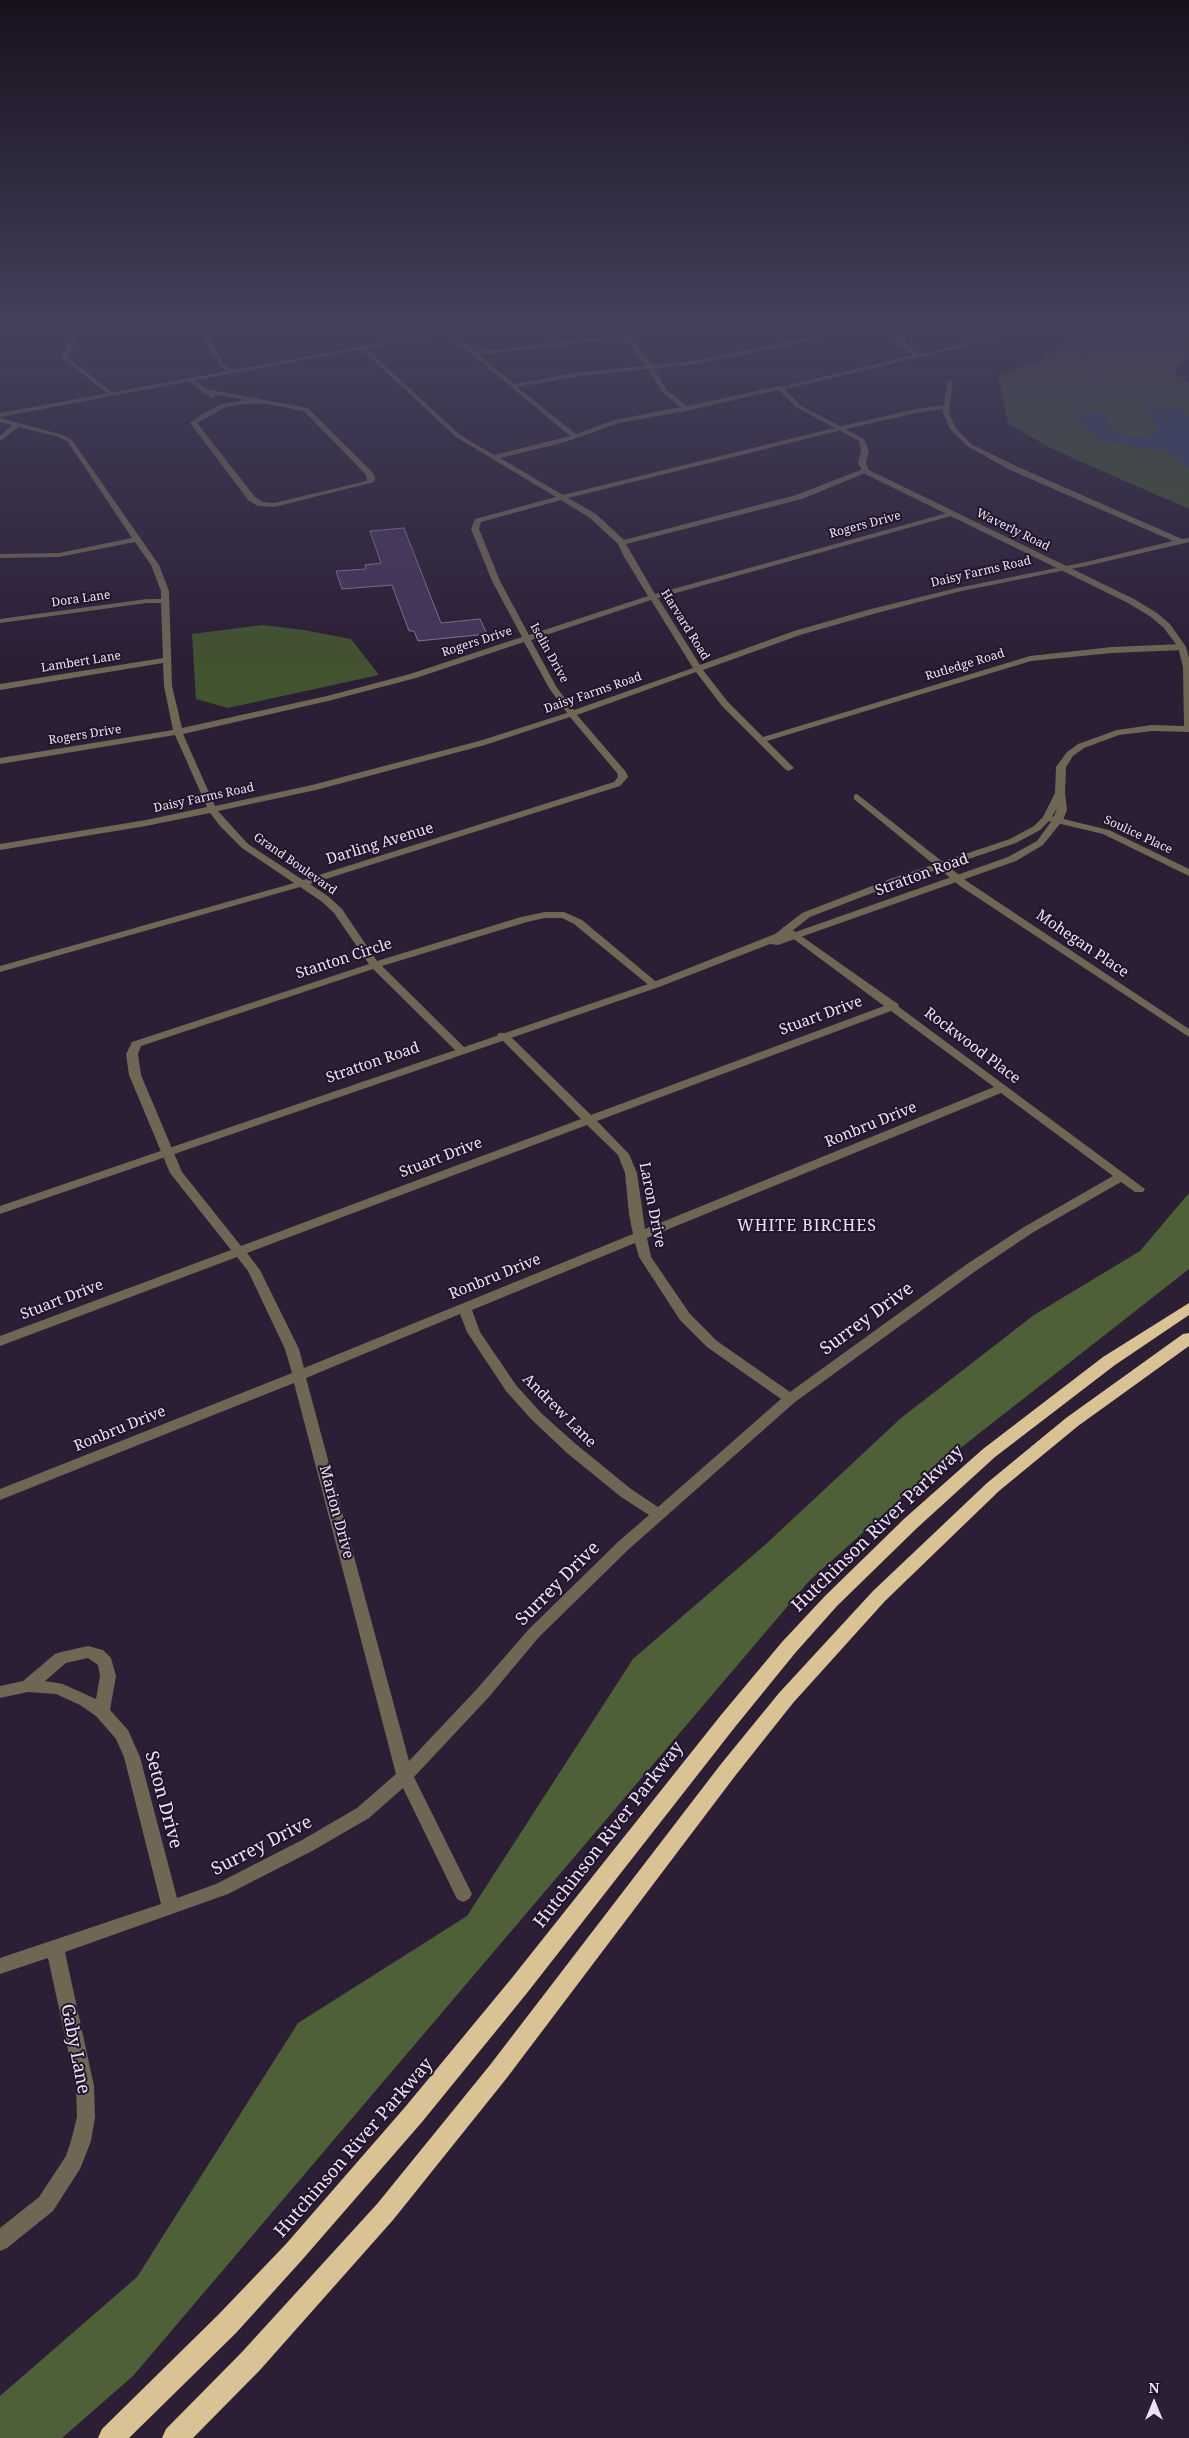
<!DOCTYPE html>
<style>
body{margin:0}
#map{position:relative;width:1189px;height:2438px;overflow:hidden;background:#2b1e35;font-family:"Noto Serif",serif}
canvas{display:block}
.north{position:absolute;left:1129px;top:2378px;width:50px;height:50px;-webkit-text-stroke:4px #21142b;paint-order:stroke;rotate:0deg;font-size:14px;font-weight:700;line-height:20px;text-align:center;color:#ebe3f3}
.north::after{content:'';display:block;margin:auto;width:18px;height:22px;background:#ebe3f3;clip-path:polygon(50% 0,100% 100%,50% 72%,0 100%)}
</style>
<div id="map">
<canvas width="1189" height="2438"></canvas>
<div class="north">N</div>
</div>
<script>
const g = document.querySelector('canvas').getContext('2d');
g.lineJoin = 'round';
function paint(path, color) {
  g.fillStyle = color;
  g.fill(path, 'evenodd');
}
function shape(rows) {
  const path = new Path2D();
  for (const r of rows) {
    path.moveTo(r[0], r[1]);
    for (let i = 2; i < r.length; i += 2) path.lineTo(r[i], r[i + 1]);
  }
  return path;
}
function strokePath(path, color, width, dash) {
  g.strokeStyle = color;
  g.lineWidth = width;
  g.lineCap = dash ? 'butt' : 'round';
  g.setLineDash(dash || []);
  g.stroke(path);
}
function label(font, color, halo, rows, align = 'center') {
  g.font = font + ' "Noto Serif",serif';
  g.lineWidth = 4;
  g.setLineDash([]);
  g.textBaseline = 'middle';
  g.strokeStyle = halo;
  g.fillStyle = color;
  for (const [text, x, y, turn = 0] of rows) {
    g.save();
    g.translate(x, y);
    g.rotate((+turn || 0) * Math.PI / 180);
    g.textAlign = isNaN(turn) ? turn : align;
    if (halo) g.strokeText(text, 0, 0);
    g.fillText(text, 0, 0);
    g.restore();
  }
}
paint(shape([
 [1107,332,1189,333,1189,359,1182,361,1174,371,1189,383,1189,509,1050,448,1008,423,998,375,1038,362,1069,340],
 [262,625,304,630,351,639,379,675,228,708,196,699,192,634]
]), '#42532f');
paint(shape([
 [1189,1193,1189,1269,935,1468,809,1581,133,2376,62,2438,0,2438,0,2396,137,2277,298,2023,467,1916,633,1659,766,1544,901,1418,1034,1315,1140,1251]
]), '#4d6037');
paint(shape([
 [1166,407,1177,409,1189,416,1189,468,1168,452,1103,440,1087,430,1078,416,1085,412,1099,413,1109,419,1108,427,1115,432,1131,438,1145,437,1157,434,1158,427,1147,412]
]), '#304669');
strokePath(shape([
 [1066,332,1080,340,1081,359,1089,364,1092,370,1113,385,1154,404]
]), '#304669', 2.5);
const building = shape([
 [404,528,441,623,480,619,487,634,418,641,414,631,409,631,392,585,342,589,336,571,366,569,365,565,381,563,370,531,404,528]
]);
paint(building, '#463359');
strokePath(building, '#847793', 1);
paint(shape([
 [76,332,82,332,67,357,113,393,113,395,109,395,61,357,76,332],
 [200,332,206,332,225,365,233,370,233,372,229,372,221,367,200,332],
 [445,332,451,332,476,352,622,335,620,332,626,332,628,334,665,332,662,334,631,337,652,365,690,361,802,339,829,332,837,332,803,343,690,365,654,369,667,390,687,406,780,386,782,387,782,389,686,411,619,423,562,443,500,458,563,495,842,426,916,409,944,405,947,382,950,380,953,382,949,413,956,428,971,444,1016,466,1182,539,1189,538,1189,542,1181,544,1086,566,957,592,877,613,800,635,703,670,728,702,763,737,1030,656,1112,647,1182,644,1186,647,1182,650,1112,653,1031,661,767,741,794,768,789,771,786,770,722,706,696,672,577,715,626,772,628,777,620,786,310,884,329,897,342,909,377,961,521,917,545,912,564,912,582,920,660,985,659,987,651,987,574,924,562,918,545,918,527,922,382,966,465,1048,467,1050,465,1052,457,1052,373,969,141,1046,138,1054,141,1075,182,1172,241,1246,581,1119,497,1035,499,1033,507,1033,591,1115,884,1006,783,931,783,927,787,926,898,1004,899,1007,1145,1189,1143,1192,1135,1192,1121,1182,1032,1233,977,1270,795,1402,629,1549,539,1637,488,1698,414,1777,472,1894,469,1899,463,1902,457,1899,403,1788,369,1818,314,1850,228,1894,65,1952,94,2086,95,2117,91,2141,80,2169,53,2211,7,2248,0,2251,0,2228,39,2197,66,2156,71,2141,77,2117,76,2086,48,1958,0,1974,0,1958,161,1904,124,1757,116,1739,96,1716,80,1705,56,1694,28,1692,0,1698,0,1686,23,1681,55,1654,61,1652,88,1646,103,1650,111,1658,116,1676,110,1710,128,1730,140,1757,177,1898,216,1884,302,1840,357,1808,396,1774,294,1383,0,1500,0,1489,292,1373,285,1349,248,1271,237,1257,0,1346,0,1336,231,1250,170,1173,129,1075,126,1054,132,1042,369,964,334,913,321,901,300,887,0,972,0,966,294,883,242,848,220,826,210,813,146,826,0,850,0,844,146,820,207,807,175,735,0,764,0,758,173,730,164,686,163,663,0,690,0,684,163,658,161,603,147,603,0,623,0,619,147,599,161,599,161,591,151,565,135,542,59,557,0,558,0,554,59,553,132,538,68,442,59,437,19,427,0,441,0,436,12,425,0,422,0,418,63,435,72,440,159,565,169,591,172,686,182,728,327,696,410,674,522,637,492,581,471,529,475,519,556,497,456,437,359,347,364,346,460,435,494,455,570,436,445,332],
 [625,338,646,366,574,373,514,384,480,355,625,338],
 [648,369,662,392,680,407,615,420,576,434,517,387,574,377,648,369],
 [943,409,943,413,950,429,967,446,1010,470,1173,541,1086,562,957,588,871,609,794,631,700,665,658,598,958,514,951,512,655,594,626,544,802,499,870,471,863,469,796,495,624,540,596,514,568,498,842,430,916,413,943,409],
 [561,500,590,518,618,544,623,555,648,596,529,635,500,581,479,529,481,522,561,500],
 [651,600,693,668,574,710,557,688,531,640,651,600],
 [524,642,549,688,567,713,479,741,312,785,215,806,183,734,328,701,416,678,524,642],
 [570,717,617,773,618,777,614,782,303,880,248,844,218,811,316,790,485,745,570,717],
 [891,1011,994,1087,645,1229,637,1173,629,1154,597,1121,891,1011],
 [1001,1093,1113,1176,1024,1227,967,1264,790,1392,717,1341,690,1314,651,1257,647,1238,1001,1093],
 [587,1125,618,1155,625,1173,629,1214,633,1234,304,1368,299,1349,260,1270,247,1253,587,1125],
 [635,1243,639,1257,680,1320,707,1347,781,1399,658,1507,631,1489,577,1445,541,1413,516,1385,480,1332,472,1310,635,1243],
 [460,1314,467,1332,506,1391,531,1419,567,1453,621,1497,649,1515,619,1541,529,1629,476,1690,409,1761,306,1378,460,1314],
 [88,1658,98,1665,100,1676,96,1699,63,1684,45,1681,66,1663,88,1658],
 [1010,332,1019,332,918,358,915,356,1010,332],
 [187,378,191,378,207,389,308,408,372,472,375,477,374,482,274,507,258,506,249,501,190,423,204,413,222,404,246,400,213,394,216,397,211,398,187,380,187,378],
 [242,404,267,404,304,411,366,475,367,481,274,503,263,502,255,497,197,423,226,407,242,404],
 [857,794,968,882,1189,1029,1189,1037,960,886,854,799,854,795,857,794],
 [1047,815,1109,830,1189,869,1189,876,1103,834,1044,820,1044,816,1047,815]
]), '#6f6654');
paint(shape([
 [441,332,452,332,0,417,0,413,441,332],
 [886,332,893,332,900,336,901,332,907,332,905,340,908,346,920,355,920,357,785,389,800,405,864,439,869,451,866,463,869,470,1134,599,1157,613,1170,624,1186,647,1189,658,1189,732,1152,731,1119,735,1084,748,1073,756,1066,767,1065,793,1067,810,1063,820,1043,845,1016,861,778,945,770,944,659,987,0,1214,0,1206,651,983,775,934,802,913,890,879,1010,839,1034,826,1043,817,1055,793,1056,767,1067,752,1078,744,1117,730,1152,725,1184,726,1183,667,1178,647,1164,628,1151,617,1128,603,863,473,858,463,861,451,859,441,796,407,777,388,913,355,903,348,899,341,886,332],
 [1057,808,1053,819,1037,841,1008,857,787,935,810,917,898,883,1016,843,1040,830,1050,820,1057,808]
]), '#6f6654');
paint(shape([
 [1189,1303,1189,1315,1115,1365,995,1457,917,1528,837,1606,796,1652,735,1727,527,1993,422,2122,302,2260,236,2333,129,2438,98,2438,102,2429,218,2315,286,2244,406,2106,511,1979,721,1715,782,1642,825,1596,905,1518,983,1449,1103,1357,1189,1303],
 [1189,1333,1189,1346,1078,1426,999,1491,885,1601,793,1703,735,1776,506,2079,393,2220,260,2370,193,2438,162,2438,166,2429,242,2352,377,2204,490,2065,721,1764,779,1693,873,1591,987,1483,1066,1418,1183,1334,1189,1333]
]), '#d9c293');
const sky = g.createLinearGradient(0, 0, 0, 673);
sky.addColorStop(0, '#18101d');
sky.addColorStop(0.49, '#44415c');
sky.addColorStop(1, '#44415c00');
g.fillStyle = sky;
g.fillRect(0, 0, 1189, 673);
label('12px', '#ebe3f3', '#21142b', [
 ["Rogers Drive",865,525,-15],
 ["Waverly Road",1013,530,26],
 ["Daisy Farms Road",981,572,-13],
 ["Dora Lane",81,599,-8],
 ["Harvard Road",685,625,58],
 ["Rogers Drive",477,642,-18],
 ["Iselin Drive",549,653,61],
 ["Lambert Lane",81,662,-9],
 ["Rutledge Road",965,665,-17],
 ["Daisy Farms Road",593,693,-19],
 ["Rogers Drive",85,735,-9],
 ["Daisy Farms Road",204,798,-12],
 ["Soulice Place",1138,835,25],
 ["Grand Boulevard",295,864,35]
]);
label('15px', '#ebe3f3', '#21142b', [
 ["Darling Avenue",380,844,-17],
 ["Stratton Road",922,875,-20],
 ["Mohegan Place",1082,944,34],
 ["Stanton Circle",344,959,-18],
 ["Stuart Drive",821,1016,-20],
 ["Rockwood Place",972,1046,37],
 ["Stratton Road",373,1063,-19],
 ["Ronbru Drive",871,1125,-22],
 ["Stuart Drive",441,1158,-21],
 ["Laron Drive",652,1205,79],
 ["Ronbru Drive",495,1277,-22],
 ["Stuart Drive",62,1300,-21],
 ["Andrew Lane",559,1411,45],
 ["Ronbru Drive",120,1429,-22],
 ["Marion Drive",336,1512,75]
]);
g.letterSpacing = '1px';
label('16px', '#ebe3f3', '#21142b', [
 ["WHITE BIRCHES",807,1226]
]);
g.letterSpacing = '0px';
label('18px', '#ebe3f3', '#21142b', [
 ["Surrey Drive",867,1319,-36],
 ["Hutchinson River Parkway",878,1529,-44],
 ["Surrey Drive",558,1584,-45],
 ["Seton Drive",163,1800,75],
 ["Hutchinson River Parkway",609,1835,-52],
 ["Surrey Drive",262,1846,-27],
 ["Gaby Lane",75,2049,79],
 ["Hutchinson River Parkway",354,2148,-49]
]);
</script>
